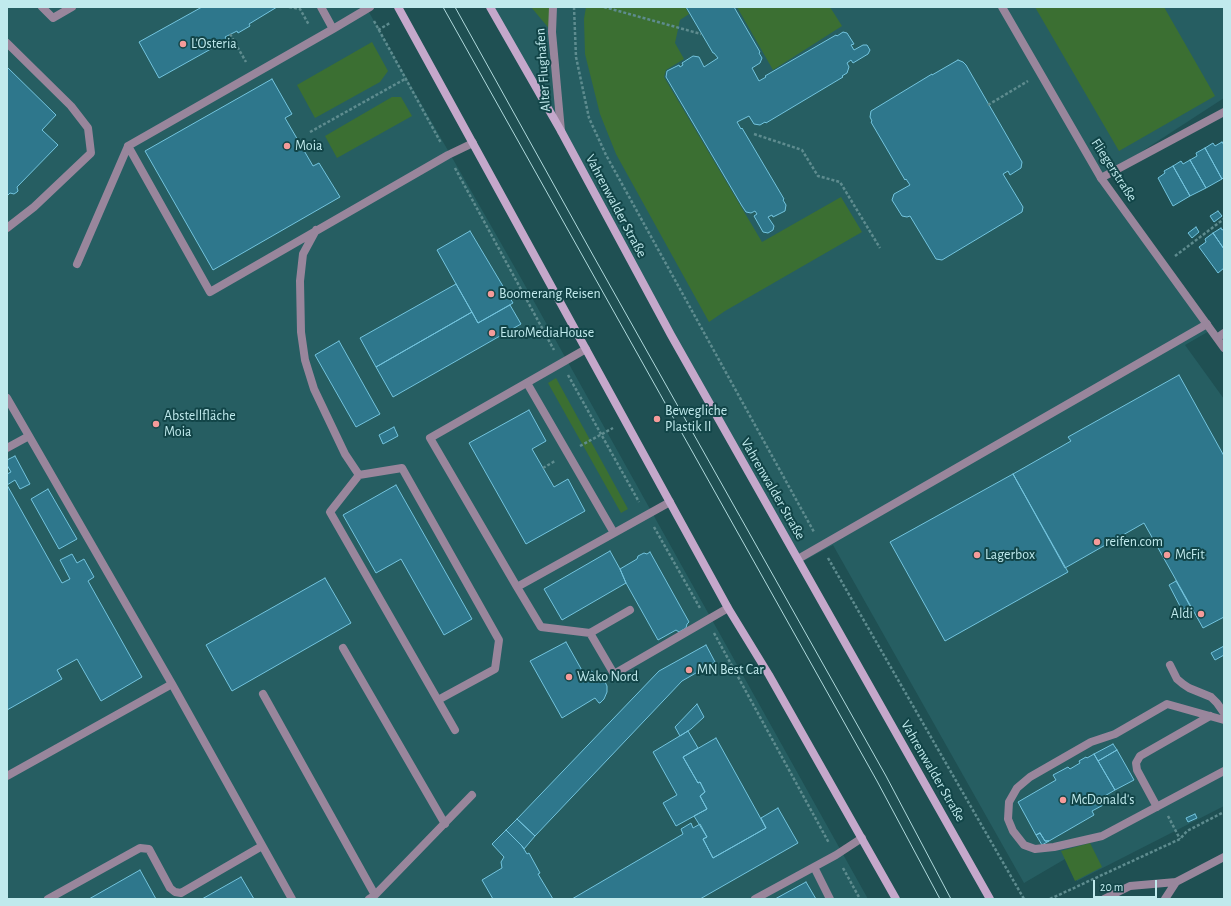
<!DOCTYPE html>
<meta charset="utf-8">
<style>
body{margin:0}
#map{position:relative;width:1231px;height:906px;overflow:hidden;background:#1f5053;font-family:"Alegreya Sans",sans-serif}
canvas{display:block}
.frame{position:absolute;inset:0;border:8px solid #c0eaed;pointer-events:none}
.scale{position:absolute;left:1093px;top:880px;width:64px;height:18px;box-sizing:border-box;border:2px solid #c0eaed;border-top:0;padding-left:5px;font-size:12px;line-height:14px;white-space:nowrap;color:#c0eaed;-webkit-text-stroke:3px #124548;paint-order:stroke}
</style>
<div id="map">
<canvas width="1231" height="906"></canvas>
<div class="frame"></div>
<div class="scale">20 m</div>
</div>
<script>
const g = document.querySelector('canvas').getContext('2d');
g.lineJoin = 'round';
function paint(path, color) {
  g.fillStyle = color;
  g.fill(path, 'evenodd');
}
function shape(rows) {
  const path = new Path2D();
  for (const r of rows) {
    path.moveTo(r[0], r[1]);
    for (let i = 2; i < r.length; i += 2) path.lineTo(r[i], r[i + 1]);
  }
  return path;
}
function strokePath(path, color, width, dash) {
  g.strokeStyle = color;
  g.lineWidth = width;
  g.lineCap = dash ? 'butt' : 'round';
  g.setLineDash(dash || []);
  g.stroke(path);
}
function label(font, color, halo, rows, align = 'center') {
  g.font = font + ' "Alegreya Sans",sans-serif';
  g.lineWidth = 4;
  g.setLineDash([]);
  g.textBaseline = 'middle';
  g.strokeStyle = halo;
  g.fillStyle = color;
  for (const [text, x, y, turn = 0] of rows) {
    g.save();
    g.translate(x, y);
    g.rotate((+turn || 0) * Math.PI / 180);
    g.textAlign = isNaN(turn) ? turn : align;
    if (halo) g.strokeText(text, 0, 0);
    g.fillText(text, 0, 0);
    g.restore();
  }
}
paint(shape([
 [7,7,366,7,522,280,868,899,7,899],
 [490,7,1224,7,1224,98,1101,178,1211,330,1185,345,1224,399,1224,806,1077,881,1065,859,1024,883,833,545,800,563]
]), '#265e62');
paint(shape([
 [531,7,553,7,552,32],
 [586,7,685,7,689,14,680,20,675,43,684,59,666,70,664,77,762,242,841,197,862,232,725,311,709,322,616,154,600,114,585,54,584,19],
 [737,7,830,7,842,26,773,70],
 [1035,7,1164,7,1215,96,1119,151],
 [372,42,388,71,380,82,315,118,297,85],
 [392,97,401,97,412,116,337,158,325,136],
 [556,378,628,509,621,513,548,383],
 [1090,843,1102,867,1075,881,1061,851]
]), '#3b6f32');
const building = shape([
 [202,7,277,7,249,24,250,26,238,33,237,31,225,37,227,40,159,78,139,42,202,7],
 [686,7,734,7,760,52,759,53,762,58,760,63,752,68,759,81,766,77,765,76,836,35,837,36,843,32,847,33,854,44,851,45,854,50,863,45,867,45,870,50,868,54,853,63,851,60,847,63,849,67,847,73,842,76,843,77,766,123,765,122,760,125,754,124,749,116,737,122,741,129,742,128,784,199,783,200,786,205,785,211,773,217,772,215,768,217,774,226,773,230,768,233,763,232,754,216,757,214,755,211,751,213,746,212,742,206,666,77,667,71,679,65,680,67,683,65,682,63,693,56,699,57,704,67,718,58,714,53,713,53,686,7],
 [958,60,963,62,966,65,1022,162,1021,168,1010,175,1008,171,1003,174,1023,207,1022,212,942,260,936,259,910,216,907,217,902,216,892,200,894,194,910,185,906,179,905,180,871,122,872,121,870,117,871,111,932,74,932,75,958,60],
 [7,67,56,115,42,130,58,145,17,187,18,191,17,192,14,194,10,193,7,196,7,67],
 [272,79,292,114,285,118,313,166,319,163,340,197,213,270,145,151,272,79],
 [1222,142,1224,145,1224,177,1222,179,1205,148,1213,143,1215,146,1222,142],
 [1205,148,1222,179,1206,188,1190,160,1197,156,1196,153,1205,148],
 [1190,160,1206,188,1190,196,1173,166,1181,161,1183,164,1190,160],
 [1173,166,1190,196,1173,206,1158,178,1165,173,1164,171,1173,166],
 [1218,211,1222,216,1214,222,1210,216,1218,211],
 [1196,227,1199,232,1192,238,1188,233,1196,227],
 [1221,228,1222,230,1224,229,1224,249,1213,233,1221,228],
 [470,231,513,303,478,323,437,250,470,231],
 [1213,233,1224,249,1224,268,1218,273,1199,247,1206,242,1205,239,1213,233],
 [456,284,472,312,376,367,360,338,456,284],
 [510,305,521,324,393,397,376,367,472,312,478,323,510,305],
 [339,341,380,414,356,427,315,355,339,341],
 [1179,375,1224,456,1224,617,1203,628,1144,523,1065,568,1013,474,1071,441,1068,437,1179,375],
 [529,410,546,441,532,449,554,487,568,479,585,511,526,544,469,443,529,410],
 [394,427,398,436,383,444,379,435,394,427],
 [15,456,30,484,20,489,15,480,7,485,7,474,11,472,7,465,7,460,15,456],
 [1013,474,1068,572,945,641,890,542,1013,474],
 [7,485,62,583,70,579,60,560,72,554,77,563,84,559,94,577,88,581,142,677,101,701,77,659,57,670,62,679,7,710,7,485],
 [396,485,472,619,444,635,401,559,376,573,343,515,396,485],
 [48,489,77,539,59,549,31,499,48,489],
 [610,551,620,569,626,583,562,620,544,589,610,551],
 [650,552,689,622,687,624,686,628,679,632,676,630,658,640,626,583,620,569,637,559,638,556,644,553,647,554,650,552],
 [325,578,351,623,232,691,206,645,325,578],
 [1176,581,1190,606,1182,610,1169,585,1176,581],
 [566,642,584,674,590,670,605,682,607,686,607,692,604,699,600,703,599,703,595,698,562,718,530,661,566,642],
 [706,645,715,662,682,681,535,836,517,819,659,671,706,645],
 [1224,646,1224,655,1215,660,1211,653,1224,646],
 [697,704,704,717,691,729,680,736,675,727,697,704],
 [688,731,698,748,683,757,698,783,700,782,705,792,700,796,707,809,676,826,663,803,677,795,653,752,688,731],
 [716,738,766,828,713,858,703,839,707,837,694,816,707,809,700,796,705,792,700,782,698,783,683,757,716,738],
 [1113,744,1117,750,1098,761,1094,754,1113,744],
 [1117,750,1134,780,1115,790,1098,761,1117,750],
 [1094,754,1115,790,1103,797,1107,803,1092,811,1094,815,1049,841,1045,841,1040,833,1036,835,1018,802,1056,780,1053,775,1068,767,1070,769,1080,763,1079,761,1086,757,1087,758,1094,754],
 [778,808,798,843,700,899,572,899,683,834,681,829,691,823,693,828,700,824,707,837,703,839,713,858,766,828,761,818,778,808],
 [1195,814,1197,818,1188,822,1186,818,1195,814],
 [517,819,535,836,524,849,522,846,506,830,517,819],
 [506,830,522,846,527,854,529,853,540,873,538,874,553,899,493,899,482,880,502,868,501,862,504,857,492,844,506,830],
 [1040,833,1045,841,1049,841,1042,845,1036,835,1040,833],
 [140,870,156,899,89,899,140,870],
 [241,877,254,899,202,899,241,877],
 [806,882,816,899,775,899,806,882]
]);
paint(building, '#2e778c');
strokePath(building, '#73c4de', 1);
strokePath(shape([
 [289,7,300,9,309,25],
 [574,7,576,57,589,118,606,155,814,532],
 [604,7,701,34],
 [374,21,441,143],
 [378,30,390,23],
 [230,34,246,62],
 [988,105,1028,81],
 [310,132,405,79],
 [754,134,802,150,818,176,840,182,880,248],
 [455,168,554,350],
 [1175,256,1224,219],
 [568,375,639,502],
 [580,446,613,428],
 [543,468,555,461],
 [654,527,700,608],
 [828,558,1024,899],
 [714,633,829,843],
 [1168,816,1180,839],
 [843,868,860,899],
 [1050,899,1180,839,1187,831,1224,812]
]), '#5e8c8f', 2.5, [3, 2]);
strokePath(shape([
 [42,7,53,18,72,7],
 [321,7,333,29],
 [370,7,333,29,128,146,210,292,448,155,473,143],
 [7,43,71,106,88,128,91,153,34,207,7,228],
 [1101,178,1224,112],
 [316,230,303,254,300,281,301,332,305,360,314,389,345,454,359,475,402,468,499,640,495,669,438,700],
 [77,264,128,146],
 [586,349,430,438,517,587,670,502],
 [527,383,614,533],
 [7,398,29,436],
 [7,448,29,436,172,684],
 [359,475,330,512,455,730],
 [798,559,1207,324],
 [517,587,541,627,590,633,614,674,728,608],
 [590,633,630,610],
 [343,648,445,824],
 [1170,665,1177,679,1183,684,1189,688,1211,697,1217,703,1224,713],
 [263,694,375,895],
 [1224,720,1167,704,1115,734,1091,742,1030,777,1017,788,1009,802,1008,819,1013,831,1024,845,1035,849,1054,847,1102,836,1224,771],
 [7,776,172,684,292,899],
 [1157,807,1137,770,1136,763,1140,756,1210,716],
 [814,867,830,899],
 [48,899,140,848,149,849,170,888,175,892,181,893,262,846],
 [369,899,375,895,472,795],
 [755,899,836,855,862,838]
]), '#99869c', 8);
strokePath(shape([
 [553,7,552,32,561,131],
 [1002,7,1101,178,1224,348],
 [1217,338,1224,333]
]), '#99869c', 8);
strokePath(shape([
 [1104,899,1130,886,1176,882,1224,857],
 [1165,899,1176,882]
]), '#99869c', 8);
strokePath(shape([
 [398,7,728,608,769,675,896,899],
 [490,7,561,131,671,335,990,899]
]), '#c5a8cb', 8);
strokePath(shape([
 [443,7,877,781,940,899],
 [455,7,594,257,886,776,951,899]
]), '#b0dadd', 1);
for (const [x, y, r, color] of [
 [183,44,4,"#f59b9a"],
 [287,146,4,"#f59b9a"],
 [491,294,4,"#f59b9a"],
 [492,333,4,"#f59b9a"],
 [657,419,4,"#f59b9a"],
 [156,424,4,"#f59b9a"],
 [1097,542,4,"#f59b9a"],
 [977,555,4,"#f59b9a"],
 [1167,555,4,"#f59b9a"],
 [1201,614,4,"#f59b9a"],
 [689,670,4,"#f59b9a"],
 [569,677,4,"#f59b9a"],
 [1063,800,4,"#f59b9a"]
]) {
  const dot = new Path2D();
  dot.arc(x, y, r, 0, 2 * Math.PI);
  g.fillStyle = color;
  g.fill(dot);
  strokePath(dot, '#124548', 1.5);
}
label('14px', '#c0eaed', '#124548', [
 ["L'Osteria",191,44],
 ["Moia",295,146],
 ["Boomerang Reisen",499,294],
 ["EuroMediaHouse",500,333],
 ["Bewegliche",665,411],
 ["Plastik II",665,427],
 ["Abstellfläche",164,416],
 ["Moia",164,432],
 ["reifen.com",1105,542],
 ["Lagerbox",985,555],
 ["McFit",1175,555],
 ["Aldi",1193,614,"right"],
 ["MN Best Car",697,670],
 ["Wako Nord",577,677],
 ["McDonald's",1071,800]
], 'left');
label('14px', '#c0eaed', '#124548', [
 ["Alter Flughafen",543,70,-94],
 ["Fliegerstraße",1114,170,57],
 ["Vahrenwalder Straße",616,206,62],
 ["Vahrenwalder Straße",773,489,60],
 ["Vahrenwalder Straße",933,771,60]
]);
</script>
